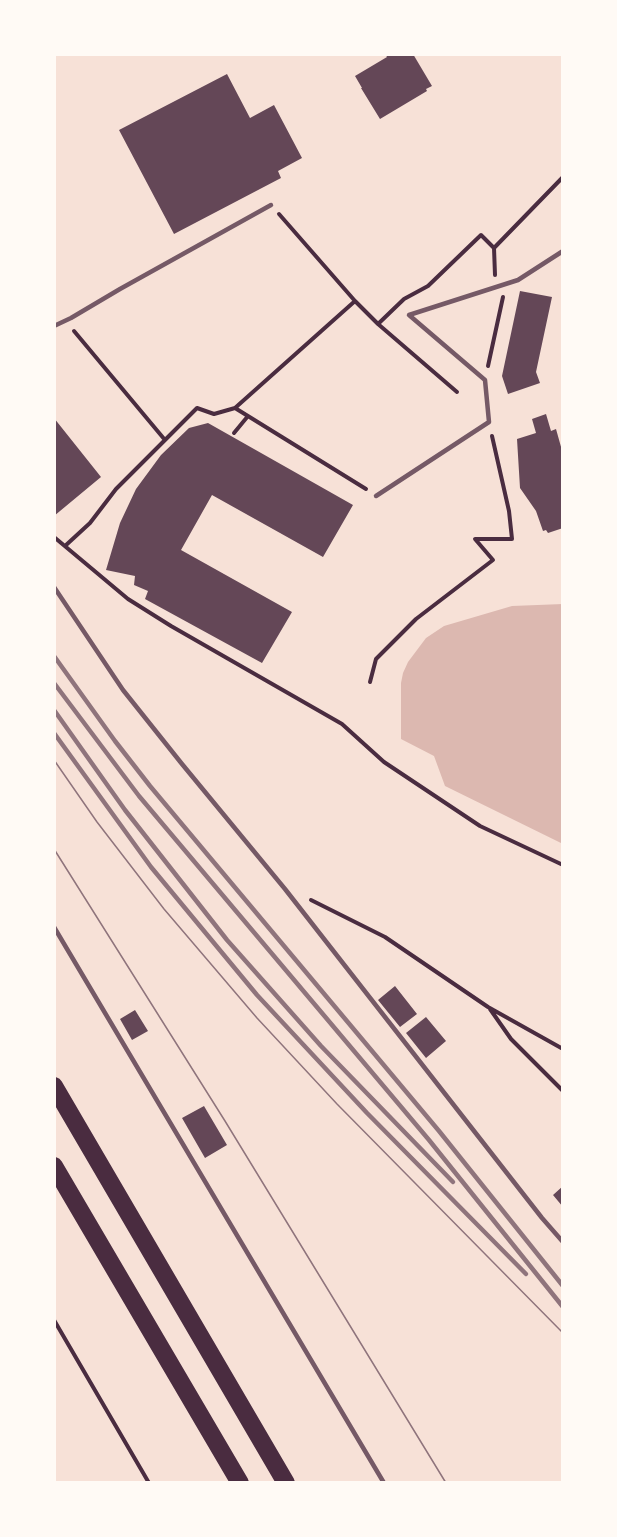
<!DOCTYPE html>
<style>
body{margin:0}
#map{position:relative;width:617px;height:1537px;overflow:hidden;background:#f7e1d7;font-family:"PT Sans",sans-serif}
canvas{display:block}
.frame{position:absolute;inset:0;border:56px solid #fffaf5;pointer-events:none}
</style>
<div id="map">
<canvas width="617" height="1537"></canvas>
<div class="frame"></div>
</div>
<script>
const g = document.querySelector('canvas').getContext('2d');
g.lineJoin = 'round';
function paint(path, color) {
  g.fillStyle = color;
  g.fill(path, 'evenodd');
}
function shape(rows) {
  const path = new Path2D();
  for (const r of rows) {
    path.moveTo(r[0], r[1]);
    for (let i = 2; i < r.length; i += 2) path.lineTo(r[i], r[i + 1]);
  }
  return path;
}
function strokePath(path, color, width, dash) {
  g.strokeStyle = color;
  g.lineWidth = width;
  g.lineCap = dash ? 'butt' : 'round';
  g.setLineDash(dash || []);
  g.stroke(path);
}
paint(shape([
 [563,604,563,844,445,786,434,756,401,739,401,683,403,673,408,662,426,638,444,626,512,606]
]), '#dcb8b0');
paint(shape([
 [385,54,413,54,432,86,426,89,427,91,380,119,361,88,362,88,355,76,387,57],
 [227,74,250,118,274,105,302,158,278,171,281,178,174,234,119,130],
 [520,291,552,297,536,372,540,383,508,394,502,376],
 [546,414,551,431,556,429,563,454,563,528,548,533,546,530,543,531,536,511,520,488,517,439,536,433,532,419],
 [54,418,101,477,54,516],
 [208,423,353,505,323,557,212,495,181,550,292,612,262,663,145,599,148,591,134,585,135,576,106,570,120,523,136,489,161,455,189,428],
 [395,986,417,1014,400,1027,378,1000],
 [135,1010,148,1031,132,1040,120,1019],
 [426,1017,446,1041,426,1058,406,1033],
 [204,1106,227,1145,205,1158,182,1118],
 [563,1186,563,1207,553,1195]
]), '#644757');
strokePath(shape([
 [279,214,355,301],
 [494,248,495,275],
 [378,324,457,392],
 [74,331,165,440],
 [488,366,503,297],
 [234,433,248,416],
 [366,489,235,408,355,301,378,324,404,299,428,286,481,235,494,248,563,177],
 [54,537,128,599,171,626,342,724,384,762,480,826,563,865],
 [65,546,90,523,116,489,197,408,214,414,235,408],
 [370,682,376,659,416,619,493,560,475,539,512,539,509,511,492,436],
 [311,900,385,937,488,1007,563,1049],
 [490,1009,511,1039,563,1091],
 [54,1320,149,1483]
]), '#4a2c40', 4);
strokePath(shape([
 [54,326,71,318,120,289,271,205],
 [376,496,489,422,485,380,409,315,518,280,563,251],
 [54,587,123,690,182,764,285,889,542,1218,563,1242],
 [54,927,384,1483]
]), '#755966', 4.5);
strokePath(shape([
 [54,1086,286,1483],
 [54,1166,240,1483]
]), '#4a2c40', 18);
strokePath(shape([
 [54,760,97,822,164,909,257,1018,337,1104,563,1333],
 [54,849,225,1121,446,1483]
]), '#8f747c', 1.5);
strokePath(shape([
 [54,656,115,741,150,786,439,1131,563,1286],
 [54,683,139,796,429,1140,563,1307],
 [54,710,125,810,227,940,321,1046,453,1182],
 [54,733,151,867,257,995,367,1113,526,1274]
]), '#8f747c', 4.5);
</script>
